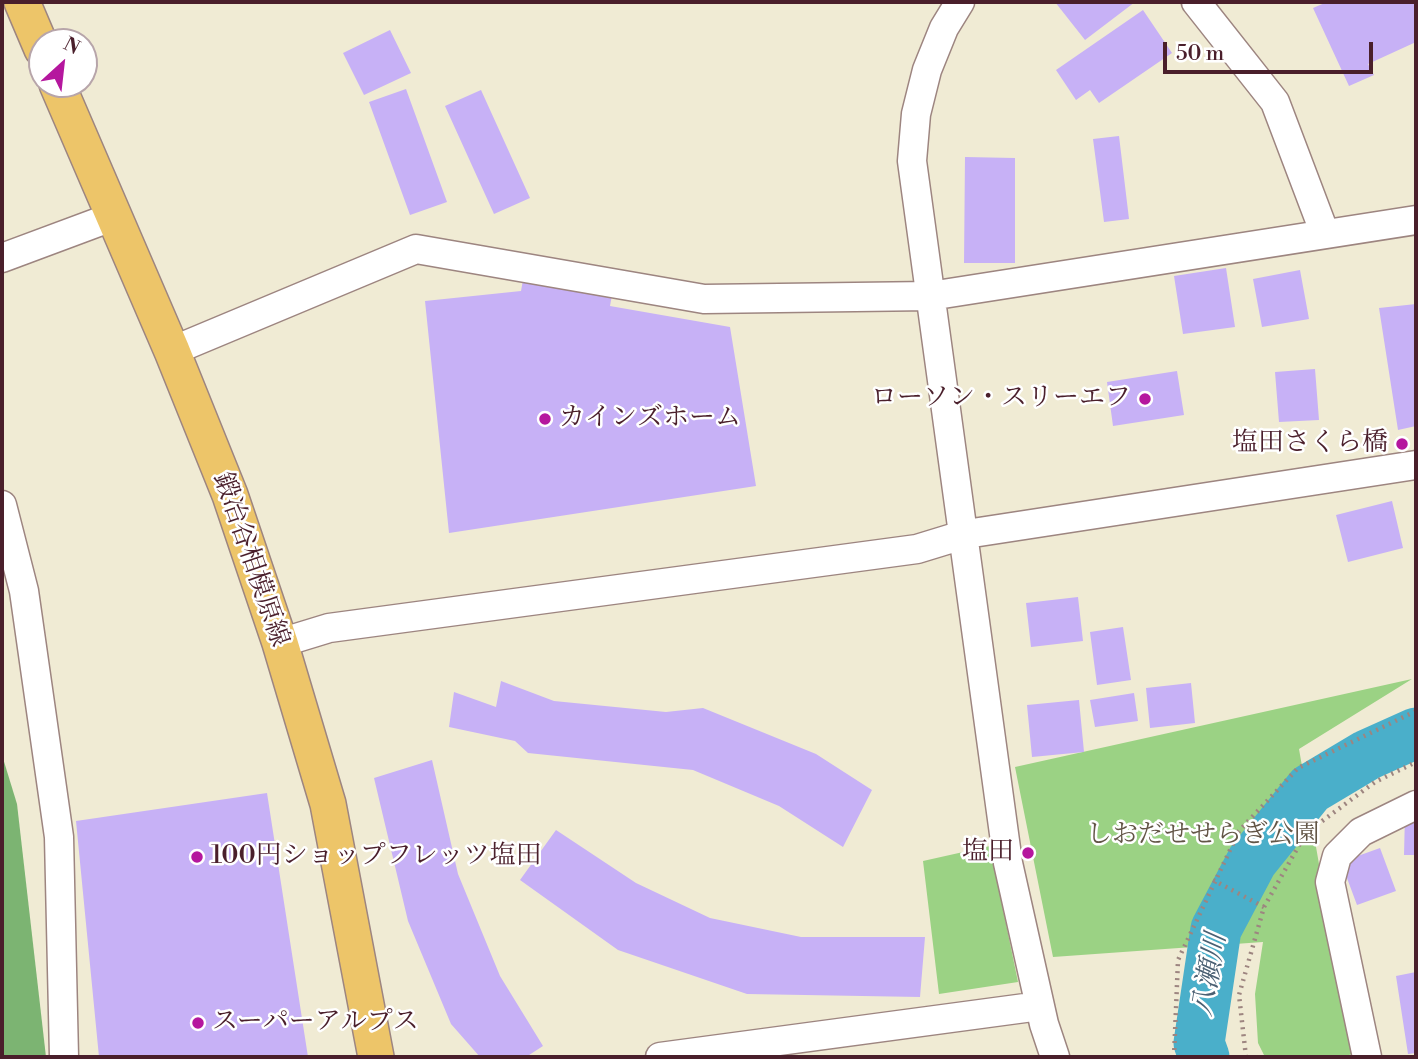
<!DOCTYPE html>
<meta charset="utf-8">
<style>
body{margin:0}
#map{position:relative;width:1418px;height:1059px;overflow:hidden;background:#f0ebd4;font-family:"Libre Bodoni",serif}
canvas{display:block}
.frame{position:absolute;inset:0;border:4px solid #4a1f2b;pointer-events:none}
.north{position:absolute;left:28px;top:28px;width:70px;height:70px;box-sizing:border-box;background:#fff;border:2px solid #b7a5aa;border-radius:50%;rotate:27deg;font-size:19px;font-weight:700;line-height:28px;text-align:center;color:#4a1f2b}
.north::after{content:'';display:block;margin:auto;width:24px;height:32px;background:#b5179e;clip-path:polygon(50% 0,100% 100%,50% 72%,0 100%)}
.scale{position:absolute;left:1163px;top:42px;width:210px;height:32px;box-sizing:border-box;border:4px solid #4a1f2b;border-top:0;padding-left:9px;font-size:21px;line-height:24px;white-space:nowrap;color:#4a1f2b;-webkit-text-stroke:5px #fff;paint-order:stroke}
</style>
<div id="map">
<canvas width="1418" height="1059"></canvas>
<div class="frame"></div>
<div class="north">N</div>
<div class="scale">50 m</div>
</div>
<script>
const g = document.querySelector('canvas').getContext('2d');
g.lineJoin = 'round';
function paint(path, color) {
  g.fillStyle = color;
  g.fill(path, 'evenodd');
}
function shape(rows) {
  const path = new Path2D();
  for (const r of rows) {
    path.moveTo(r[0], r[1]);
    for (let i = 2; i < r.length; i += 2) path.lineTo(r[i], r[i + 1]);
  }
  return path;
}
function strokePath(path, color, width, dash) {
  g.strokeStyle = color;
  g.lineWidth = width;
  g.lineCap = dash ? 'butt' : 'round';
  g.setLineDash(dash || []);
  g.stroke(path);
}
function label(font, color, halo, rows, align = 'center') {
  g.font = font + ' "Libre Bodoni","Noto Serif JP",serif';
  g.lineWidth = 5;
  g.setLineDash([]);
  g.textBaseline = 'middle';
  g.strokeStyle = halo;
  g.fillStyle = color;
  for (const [text, x, y, turn = 0] of rows) {
    g.save();
    g.translate(x, y);
    g.rotate((+turn || 0) * Math.PI / 180);
    g.textAlign = isNaN(turn) ? turn : align;
    if (halo) g.strokeText(text, 0, 0);
    g.fillText(text, 0, 0);
    g.restore();
  }
}
paint(shape([
 [1412,679,1299,749,1352,1054,1343,1057,1265,1057,1258,1043,1255,994,1263,942,1053,957,1015,767],
 [990,846,1018,982,939,994,923,861]
]), '#9bd284');
paint(shape([
 [2,755,17,804,46,1057,2,1057]
]), '#7cb472');
strokePath(shape([
 [1204,1057,1199,1043,1216,929,1252,861,1310,789,1367,755,1416,733]
]), '#4aafca', 51);
paint(shape([
 [1055,2,1135,2,1085,40],
 [1327,2,1416,2,1416,42,1368,64,1374,75,1349,86,1313,8],
 [1143,10,1172,53,1099,103,1090,90,1076,100,1056,70],
 [390,30,411,73,364,95,343,53],
 [406,89,447,202,410,215,369,102],
 [481,90,530,198,494,214,445,106],
 [1119,136,1129,219,1104,222,1093,139],
 [965,157,1015,158,1015,263,964,263],
 [1226,268,1235,327,1183,334,1174,276],
 [525,269,614,284,610,306,730,327,756,486,449,533,425,301,521,291],
 [1300,270,1309,319,1262,327,1253,279],
 [1416,304,1416,426,1398,430,1379,308],
 [1315,369,1319,420,1279,422,1275,372],
 [1177,371,1184,415,1113,426,1107,382],
 [1392,501,1403,548,1348,562,1336,515],
 [1078,597,1083,641,1031,647,1026,603],
 [1123,627,1131,680,1097,685,1090,632],
 [501,681,554,701,666,712,703,708,816,754,872,790,843,847,779,806,693,770,528,753,515,741,449,727,454,692,496,707],
 [1191,683,1195,723,1150,728,1146,688],
 [1134,693,1138,721,1095,727,1090,700],
 [1079,700,1084,752,1032,757,1027,705],
 [432,760,458,874,500,976,543,1046,526,1057,480,1057,451,1024,408,921,374,778],
 [267,793,308,1057,99,1057,76,821],
 [1405,814,1416,814,1416,855,1404,855],
 [556,830,636,883,710,918,801,937,925,937,920,997,747,994,618,950,520,880],
 [1380,848,1396,891,1357,905,1341,862],
 [1416,972,1416,1053,1408,1054,1396,976]
]), '#c7b1f6');
const minor = shape([
 [960,2,944,28,927,70,916,114,912,161,1008,863,1044,1024,1055,1057],
 [1196,2,1275,102,1325,234],
 [2,258,112,217],
 [172,351,416,249,704,299,930,296,1416,220],
 [2,505,24,591,59,837,64,1057],
 [280,643,329,628,917,549,966,534,1416,465],
 [660,1057,1040,1006],
 [1367,1057,1330,882,1337,856,1361,832,1416,805]
]);
const major = shape([
 [22,2,42,49],
 [57,84,172,351,230,495,280,643,328,804,376,1057]
]);
strokePath(minor, '#9d8580', 31);
strokePath(major, '#9d8580', 38);
strokePath(shape([
 [1213,880,1264,907],
 [1174,1057,1178,960,1239,831,1298,768,1416,711],
 [1246,1057,1239,995,1264,907,1306,833,1375,782,1416,762]
]), '#9d8580', 4.5, [2, 5]);
strokePath(minor, '#fff', 28);
strokePath(major, '#edc569', 35);
for (const [x, y, r, color] of [
 [1145,399,7,"#b5179e"],
 [545,419,7,"#b5179e"],
 [1402,444,7,"#b5179e"],
 [1028,853,7,"#b5179e"],
 [197,857,7,"#b5179e"],
 [198,1023,7,"#b5179e"]
]) {
  const dot = new Path2D();
  dot.arc(x, y, r, 0, 2 * Math.PI);
  g.fillStyle = color;
  g.fill(dot);
  strokePath(dot, '#fff', 2.5);
}
label('26px', '#4a1f2b', '#fff', [
 ["ローソン・スリーエフ",1131,399],
 ["カインズホーム",559,419,"left"],
 ["塩田さくら橋",1388,444],
 ["塩田",1014,853],
 ["100円ショップフレッツ塩田",211,857,"left"],
 ["スーパーアルプス",212,1023,"left"]
], 'right');
label('26px', '#4a1f2b', '#fff', [
 ["鍛冶谷相模原線",250,560,71]
]);
label('26px', '#625546', '#fff', [
 ["しおだせせらぎ公園",1203,836]
]);
label('italic 28px', '#4a6073', '#fff', [
 ["八瀬川",1211,975,-80]
]);
</script>
